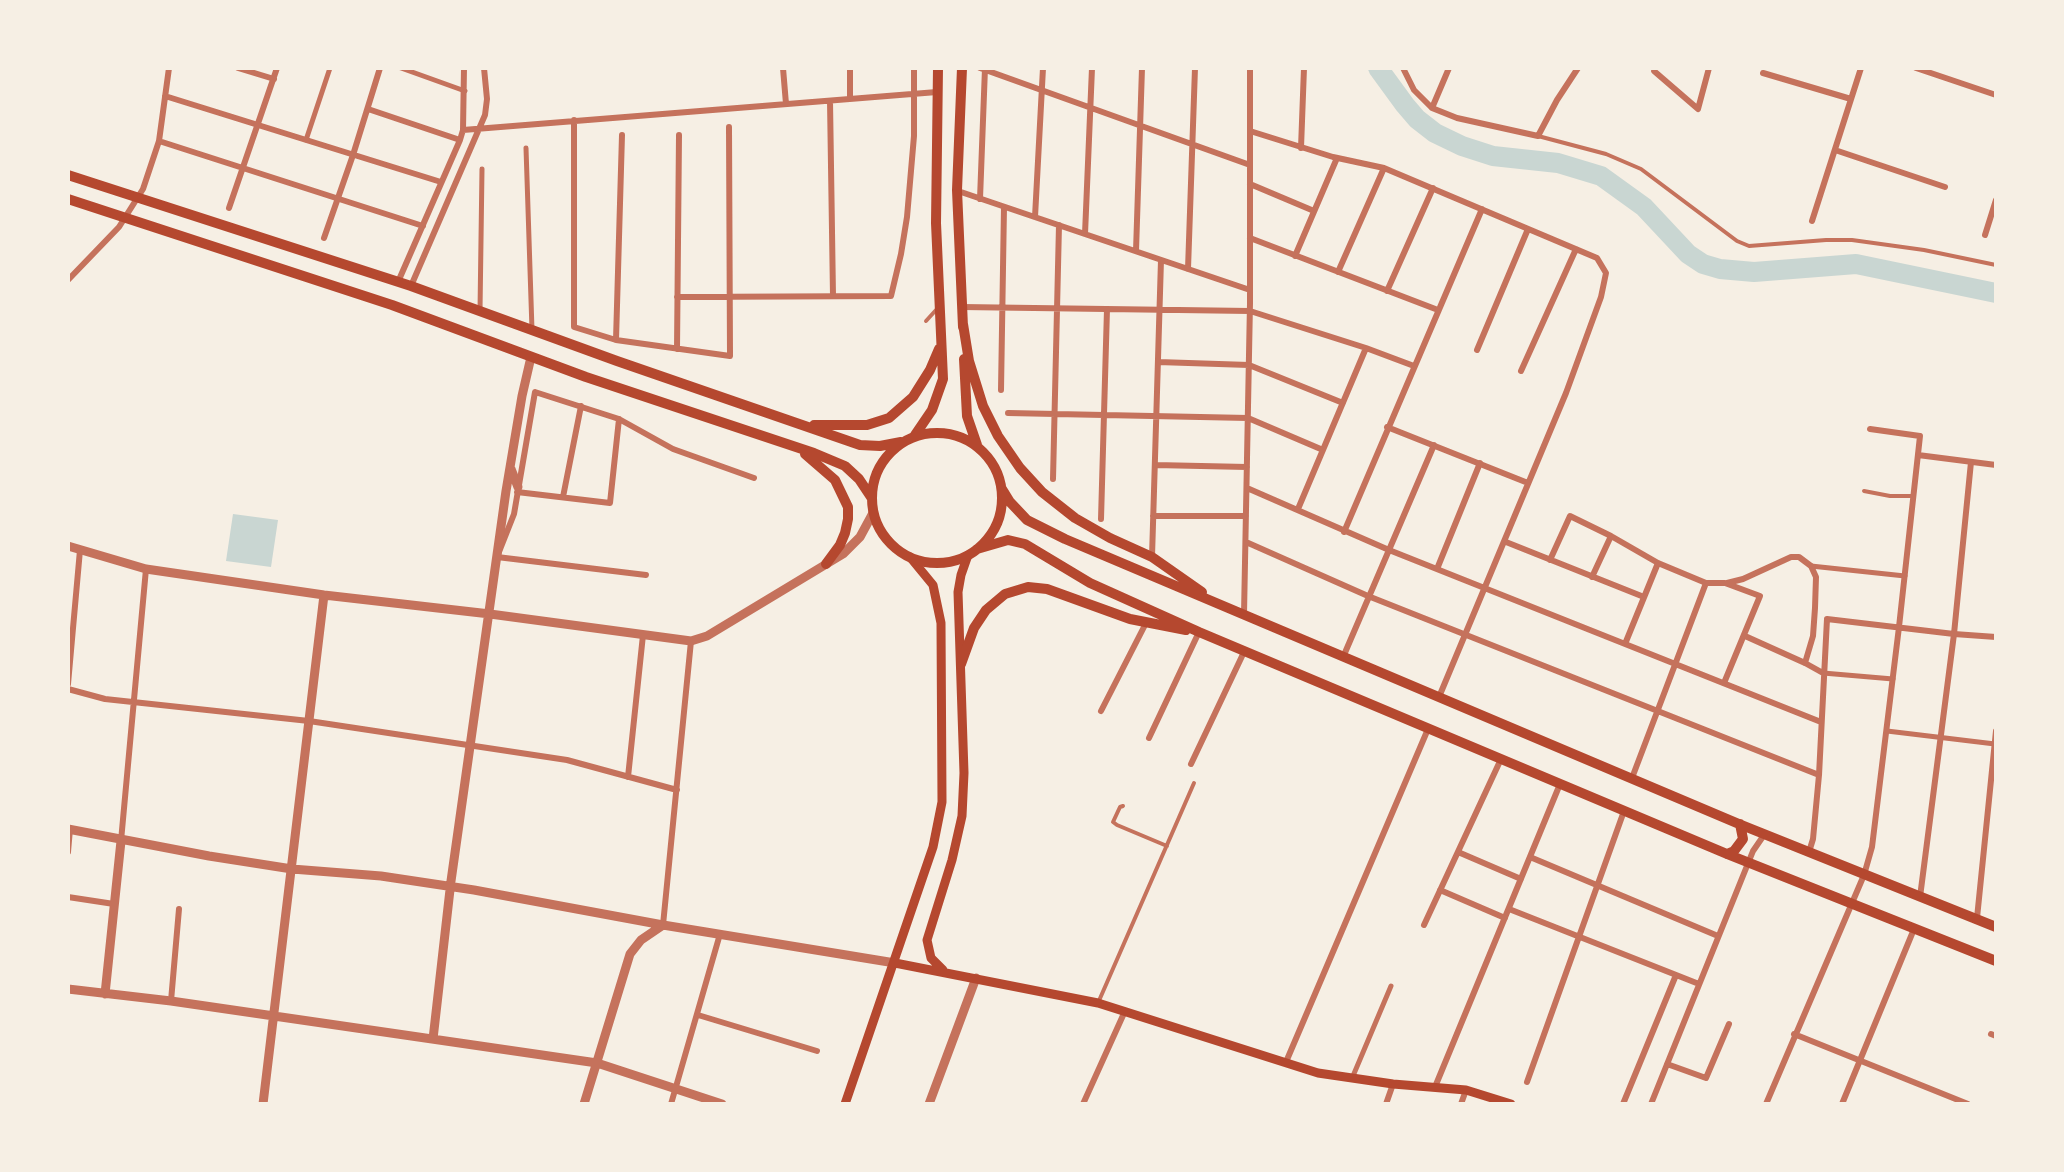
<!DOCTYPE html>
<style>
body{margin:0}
#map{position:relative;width:2064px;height:1172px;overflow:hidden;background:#f6efe4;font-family:Figtree,sans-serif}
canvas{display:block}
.frame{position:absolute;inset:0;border:70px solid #f6efe4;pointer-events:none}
</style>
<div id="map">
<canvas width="2064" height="1172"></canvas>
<div class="frame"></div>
</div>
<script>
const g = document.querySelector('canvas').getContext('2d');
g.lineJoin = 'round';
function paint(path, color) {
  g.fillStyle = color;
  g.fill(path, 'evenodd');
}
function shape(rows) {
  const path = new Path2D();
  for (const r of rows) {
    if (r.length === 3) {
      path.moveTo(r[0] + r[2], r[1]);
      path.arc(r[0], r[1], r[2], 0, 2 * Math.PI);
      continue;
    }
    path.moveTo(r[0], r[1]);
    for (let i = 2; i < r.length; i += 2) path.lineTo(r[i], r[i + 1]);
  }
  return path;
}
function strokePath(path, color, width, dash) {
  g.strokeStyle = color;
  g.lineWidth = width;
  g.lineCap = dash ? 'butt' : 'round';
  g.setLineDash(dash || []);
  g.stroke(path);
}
paint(shape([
 [233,514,278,520,271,567,226,561]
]), '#c9d6d2');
strokePath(shape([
 [1378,68,1405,105,1417,119,1435,133,1462,146,1493,156,1558,163,1601,176,1644,207,1688,254,1703,264,1720,269,1754,272,1856,264,1996,293]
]), '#c9d6d2', 20);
strokePath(shape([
 [1538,136,1606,154,1641,169,1737,241,1749,246,1826,240,1852,240,1924,250,1996,265],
 [926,321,936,310],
 [1864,491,1890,496,1913,496],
 [1123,806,1120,807,1113,822,1117,825,1167,846],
 [1098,1003,1194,783]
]), '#c5725c', 4);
strokePath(shape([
 [401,68,465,91],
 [306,140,330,68],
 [526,148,532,330],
 [480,311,482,169],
 [1811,566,1905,576],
 [1823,673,1893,679],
 [1887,731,1995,744],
 [1353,1076,1391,986]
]), '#c5725c', 5);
strokePath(shape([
 [238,68,274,79],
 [783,68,786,104],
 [980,68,1250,165],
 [1403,68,1414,90,1432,108,1457,118,1538,136,1557,100,1578,68],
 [1655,68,1654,71,1698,109,1709,68],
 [1916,68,1996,95],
 [1763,73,1851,99],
 [165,96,441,182],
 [850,99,850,68],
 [830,101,833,296],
 [1432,108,1449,68],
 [368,109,460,140],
 [574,120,574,327,616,340,730,356,729,127],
 [463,130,937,92],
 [1250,131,1333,157,1384,168,1597,258,1606,273,1601,297,1566,393,1439,697],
 [159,141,423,226],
 [1301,148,1304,68],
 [1835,150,1945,187],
 [1250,184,1314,211],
 [958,191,1250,290],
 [980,199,985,68],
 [229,208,277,68],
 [1035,217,1043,68],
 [1812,221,1861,68],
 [1085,234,1092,68],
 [1985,235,1996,200],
 [324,238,353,155,380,68],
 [1250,238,1438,310],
 [1136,251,1142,68],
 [1295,256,1337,158],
 [1188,269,1195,68],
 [1338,272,1384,168],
 [68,280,119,227,143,189,159,141,169,68],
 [398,282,460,140,463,130,464,68],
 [411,286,485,115,487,99,484,68],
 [1387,291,1433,188],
 [677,297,891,296,901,254,907,217,914,136,914,68],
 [962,307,1250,311,1366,348,1414,366],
 [616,340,622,135],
 [677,349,679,135],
 [1477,350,1528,229],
 [1158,362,1249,365,1343,403],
 [1521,371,1576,249],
 [1001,390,1004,207],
 [1008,413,1248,418,1323,450],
 [1387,427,1528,483],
 [1918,455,1996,465],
 [1155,465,1247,467],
 [1053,479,1059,225],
 [1247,488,1389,550,1821,722],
 [517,492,610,503,619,419],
 [563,497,581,406],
 [1298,509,1366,348],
 [1153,516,1246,516],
 [1101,519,1107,309],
 [1344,532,1482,209],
 [1246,542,1368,596,1819,775],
 [1506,542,1644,597],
 [1152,557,1161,260],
 [1550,560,1570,516,1611,536,1658,563,1706,583,1725,583,1760,596,1724,683],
 [1437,569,1480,463],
 [646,575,497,557,514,514,535,392,619,419,673,449,754,478],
 [1592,577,1611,536],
 [1727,583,1743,579,1791,557,1799,557,1811,566,1816,577,1815,608,1813,636,1805,663],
 [1244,614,1250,303,1250,68],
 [1745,636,1805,663,1823,673],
 [1625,644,1658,563],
 [1344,655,1434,445],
 [68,684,80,550],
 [68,689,105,699,309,721,567,760,677,790],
 [1101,711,1146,623],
 [1149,738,1199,632],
 [1191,764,1244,652],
 [628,777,643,635],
 [1632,778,1706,583],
 [121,841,146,569],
 [68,852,70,829],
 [1458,852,1521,879],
 [1809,852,1813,839,1819,775,1827,619,1954,634,1996,637],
 [1530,857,1718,936],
 [1440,890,1505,918],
 [68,897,114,904],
 [1920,897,1954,634,1971,462],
 [1509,909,1699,984],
 [1977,918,1996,731],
 [663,925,691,641],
 [1424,925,1501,759],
 [171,1001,179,909],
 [698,1015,817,1051],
 [1794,1034,1968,1104],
 [1991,1034,1996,1036],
 [1286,1062,1428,729],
 [1667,1064,1706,1078,1729,1024],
 [1527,1082,1624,811],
 [1435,1087,1560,784],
 [671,1104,720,934],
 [1083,1104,1125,1011],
 [1386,1104,1393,1084],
 [1461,1104,1466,1090],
 [1623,1104,1676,975],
 [1651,1104,1753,851,1764,835],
 [1766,1104,1864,875,1872,847,1899,627,1920,436,1870,429],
 [1842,1104,1914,929]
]), '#c5725c', 6);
strokePath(shape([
 [511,469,518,487],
 [68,546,146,569,324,595,490,614,691,641,707,636,843,554,860,537,873,513],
 [68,829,209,856,292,869,381,876,474,890,663,925,895,963],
 [68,989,171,1001,597,1063,722,1104],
 [105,994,121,841],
 [433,1039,451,881,506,491,522,396,531,357],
 [263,1104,324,595],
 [584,1104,630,954,641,940,663,925],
 [929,1104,976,978]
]), '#c5725c', 9);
strokePath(shape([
 [895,963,1098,1003,1318,1073,1393,1084,1466,1090,1511,1104],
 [943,970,931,958,927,940,952,860,962,816,964,773,958,592,961,575,968,555],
 [845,1104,933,847,942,802,941,623,933,585,910,557]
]), '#b5482f', 9);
strokePath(shape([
 [962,68,957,190,963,327],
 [68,175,411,286,617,361,860,445,880,446,901,442],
 [68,199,392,305,586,377,814,453,845,466,859,479,871,497],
 [963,324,969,361,983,406,998,436,1020,468,1042,492,1075,518,1110,538,1152,557,1202,592],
 [964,359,967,416,977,445],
 [814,425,867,425,889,418,913,397,930,370,939,349],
 [937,498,65],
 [915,435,932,410,943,379,936,223,938,68],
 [805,454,835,480,848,507,848,519,845,533,840,545,826,564],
 [1002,489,1010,502,1027,520,1065,539,1739,824,1996,927],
 [977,549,1008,540,1025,544,1090,583,1199,632,1727,854,1996,961],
 [961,664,974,628,986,610,1005,594,1028,587,1047,589,1130,619,1186,630],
 [1727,854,1734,851,1743,839,1740,824]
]), '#b5482f', 10);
</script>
